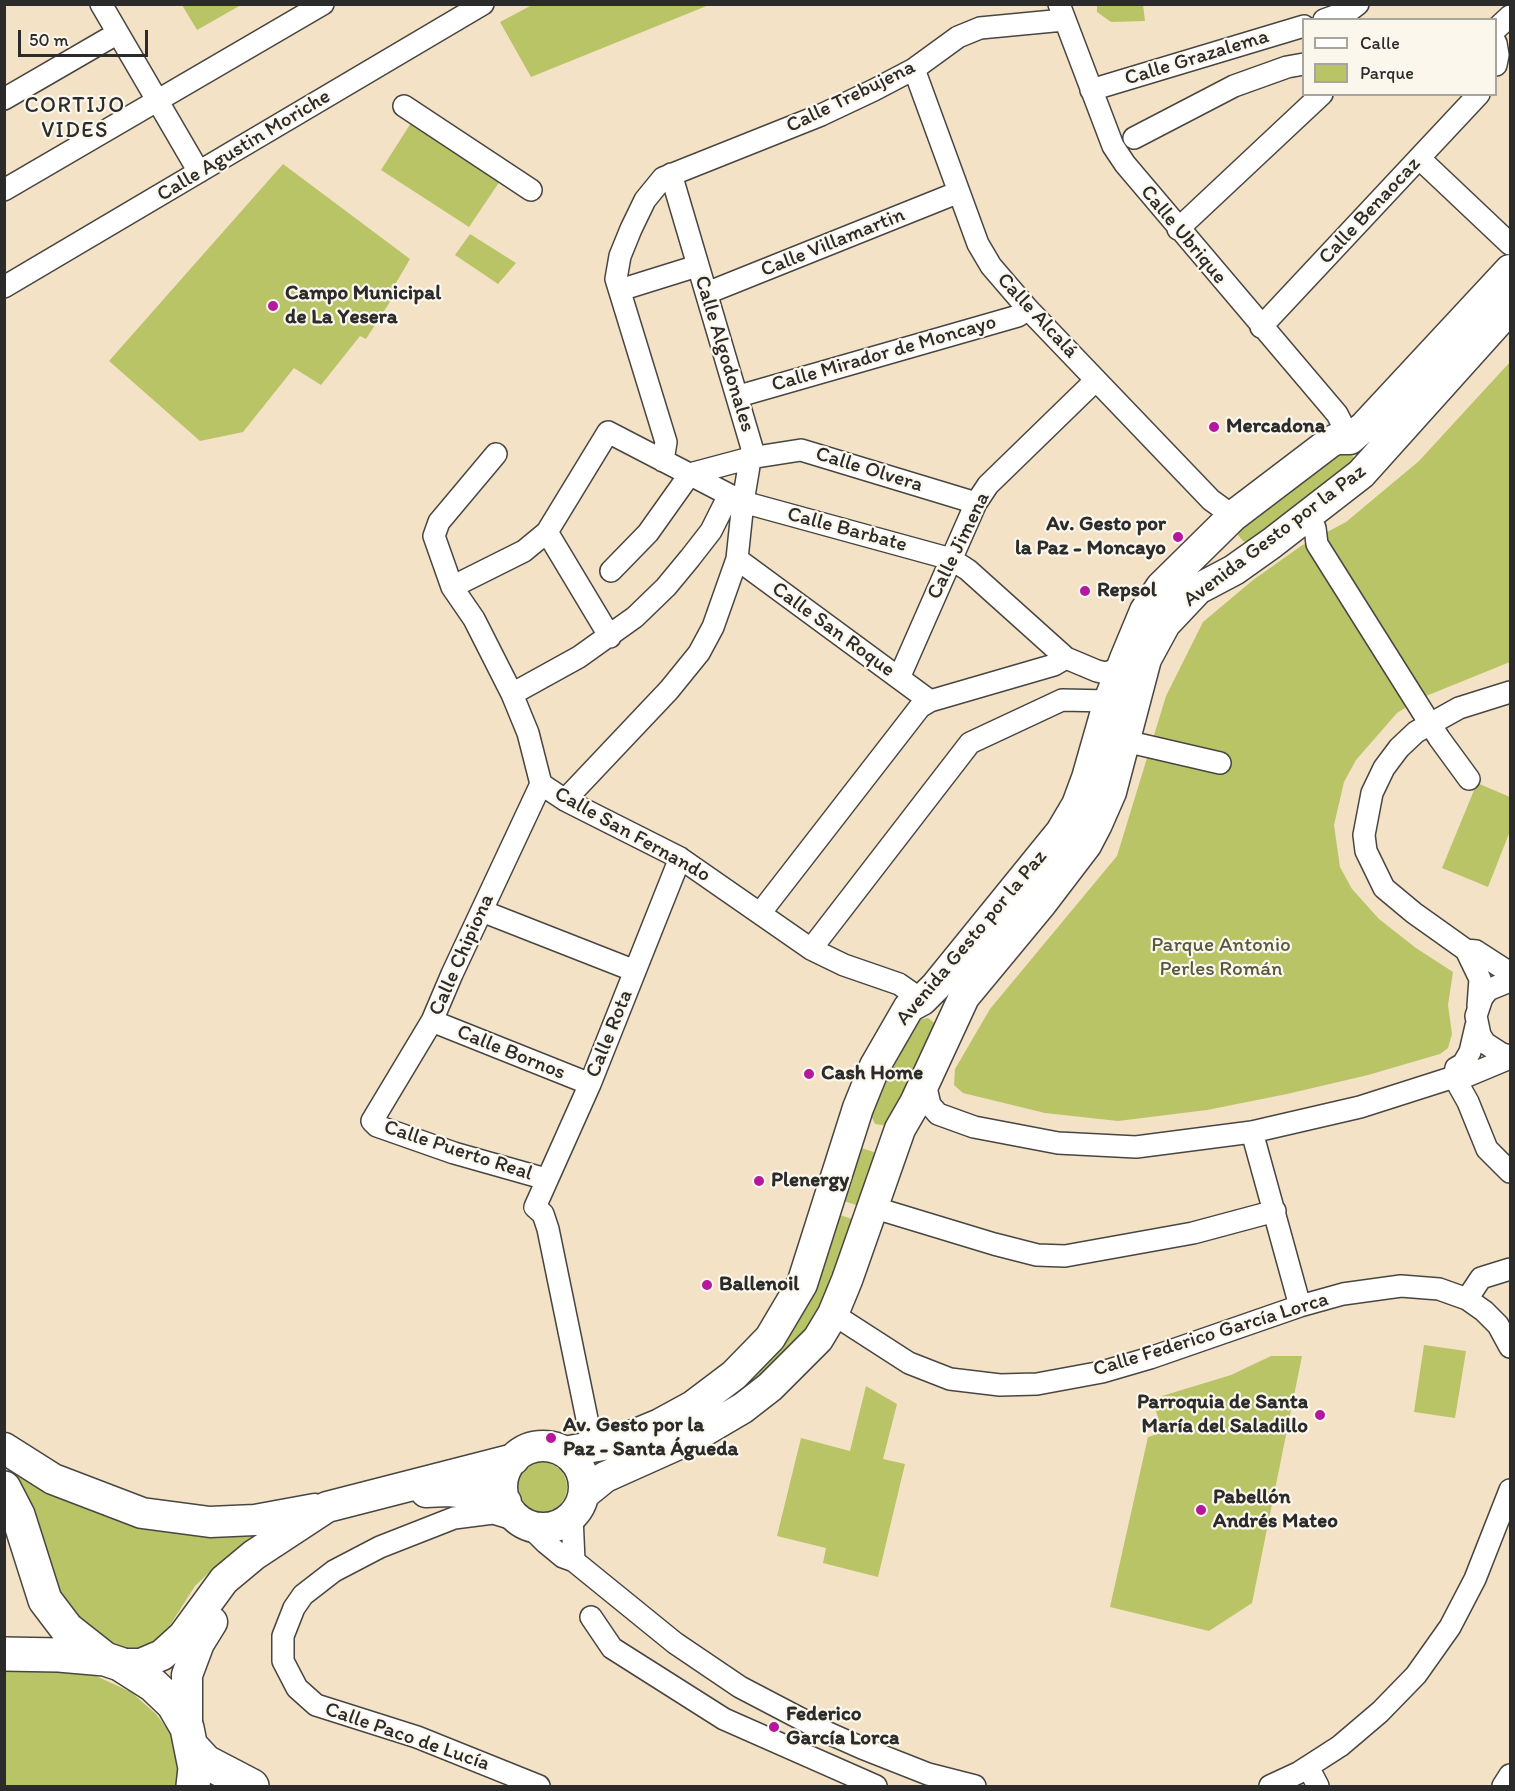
<!DOCTYPE html>
<meta charset="utf-8">
<style>
body{margin:0}
#map{position:relative;width:1515px;height:1791px;overflow:hidden;background:#f3e2c6;font-family:Itim,sans-serif}
canvas{display:block}
.frame{position:absolute;inset:0;border:6px solid #2b2b2b;pointer-events:none}
.legend{position:absolute;left:1302px;top:18px;width:195px;height:78px;box-sizing:border-box;background:#fbf7ec;border:2px solid #a8a59f;margin:0;padding:8px 10px;list-style:none;font-size:18px;color:#2b2b2b}
.legend li{display:flex;align-items:center;gap:12px;height:30px}
.legend b{width:30px;border:2px solid #a8a59f}
.scale{position:absolute;left:18px;top:30px;width:130px;height:27px;box-sizing:border-box;border:3px solid #2b2b2b;border-top:0;padding-left:8px;font-size:18px;line-height:21px;white-space:nowrap;color:#2b2b2b;-webkit-text-stroke:4px #fbf7ec;paint-order:stroke}
</style>
<div id="map">
<canvas width="1515" height="1791"></canvas>
<div class="frame"></div>
<ul class="legend">
<li><b style="height:8px;background:#fff"></b>Calle</li>
<li><b style="height:16px;background:#b9c466"></b>Parque</li>
</ul>
<div class="scale">50 m</div>
</div>
<script>
const g = document.querySelector('canvas').getContext('2d');
g.lineJoin = 'round';
function paint(path, color) {
  g.fillStyle = color;
  g.fill(path, 'evenodd');
}
function shape(rows) {
  const path = new Path2D();
  for (const r of rows) {
    if (r.length === 3) {
      path.moveTo(r[0] + r[2], r[1]);
      path.arc(r[0], r[1], r[2], 0, 2 * Math.PI);
      continue;
    }
    path.moveTo(r[0], r[1]);
    for (let i = 2; i < r.length; i += 2) path.lineTo(r[i], r[i + 1]);
  }
  return path;
}
function strokePath(path, color, width, dash) {
  g.strokeStyle = color;
  g.lineWidth = width;
  g.lineCap = dash ? 'butt' : 'round';
  g.setLineDash(dash || []);
  g.stroke(path);
}
function label(font, color, halo, rows, align = 'center') {
  g.font = font + ' Itim,sans-serif';
  g.lineWidth = 4.5;
  g.setLineDash([]);
  g.textBaseline = 'middle';
  g.strokeStyle = halo;
  g.fillStyle = color;
  for (const [text, x, y, turn = 0] of rows) {
    g.save();
    g.translate(x, y);
    g.rotate((+turn || 0) * Math.PI / 180);
    g.textAlign = isNaN(turn) ? turn : align;
    if (halo) g.strokeText(text, 0, 0);
    g.fillText(text, 0, 0);
    g.restore();
  }
}
paint(shape([
 [182,5,241,5,197,30],
 [532,5,532,4,709,5,531,77,500,22],
 [1097,5,1143,5,1145,21,1111,22,1097,12],
 [411,123,500,181,469,227,381,170],
 [283,164,410,259,393,288,397,291,366,339,360,336,321,385,294,368,243,432,200,441,109,361],
 [470,234,516,263,498,284,455,255],
 [1510,362,1510,662,1421,698,1397,713,1356,760,1344,782,1334,825,1340,867,1352,889,1379,919,1416,948,1453,972,1448,1005,1452,1034,1448,1048,1440,1054,1368,1075,1287,1094,1207,1110,1118,1121,1045,1113,963,1093,954,1085,955,1069,990,1009,1117,856,1166,696,1203,622,1253,580,1301,546,1346,522,1419,461],
 [1348,448,1355,460,1249,543,1243,541,1238,535,1240,521],
 [1477,783,1510,797,1510,831,1488,887,1442,868],
 [928,1018,937,1025,889,1126,875,1124,870,1113,909,1026,917,1020],
 [858,1147,880,1154,862,1207,841,1200],
 [837,1214,858,1221,819,1324,737,1401,590,1471,586,1461,709,1409,749,1381,777,1354,796,1322],
 [1424,1345,1466,1351,1455,1418,1414,1412],
 [1271,1356,1302,1356,1252,1603,1209,1631,1110,1607,1148,1437,1163,1432,1152,1399,1231,1375],
 [866,1386,897,1404,883,1459,905,1464,878,1577,823,1563,826,1548,777,1536,801,1438,850,1451],
 [542,1487,25],
 [4,1463,261,1534,217,1565,195,1586,165,1633,153,1645,139,1650,123,1648,106,1642,67,1611,20,1489],
 [4,1668,85,1671,131,1692,156,1714,171,1734,178,1759,178,1786,5,1786]
]), '#b9c466');
const street = shape([
 [101,4,199,172],
 [1059,4,1113,146,1125,164,1337,414,1350,439],
 [1324,20,1349,11,1358,4],
 [1496,29,1510,16],
 [1496,43,1498,55,1496,65],
 [914,69,978,244,991,266,1028,309,1211,500,1233,516],
 [1091,90,1304,26],
 [4,99,118,33],
 [404,106,531,190],
 [1134,138,1234,86,1287,67,1304,64],
 [1419,158,1510,244],
 [4,190,323,4],
 [1178,229,1322,94],
 [4,287,483,4],
 [620,290,697,266],
 [707,293,959,192],
 [1261,327,1479,94],
 [739,396,1018,316,1028,309],
 [496,454,439,522,434,536,452,587,474,619,512,694,528,733,541,784,565,800,680,858,811,949,844,965,899,984,922,1000],
 [663,461,666,442,616,279,620,256,631,229,645,200,663,178,821,115,874,90,914,69,958,37,980,28,1064,20],
 [1315,528,1317,544,1439,738,1469,779],
 [547,532,610,637],
 [737,559,930,701],
 [611,571,648,533,690,474,750,458,801,450,976,503],
 [452,587,524,551,547,532,608,432,743,502,951,559,968,570,1066,658,1097,671,1106,673,1122,667],
 [899,678,976,503,988,485,1096,380],
 [1510,692,1459,708,1416,732,1399,748,1384,768,1372,793,1364,835,1366,851,1384,888,1414,913,1466,950,1476,951,1510,973],
 [512,694,579,657,635,617,666,587,690,558,711,531,729,495],
 [1125,741,1220,763],
 [541,784,452,974,432,1021,372,1121,377,1126,454,1153,546,1179],
 [565,800,669,690,699,653,713,627,737,559,743,502,752,448,671,174],
 [482,911,635,971],
 [761,912,920,707,930,701,1054,665,1066,658],
 [811,949,970,743,1062,700,1109,701],
 [1466,950,1480,979,1478,1006],
 [1510,981,1488,990,1482,998,1476,1016,1480,1035,1485,1043,1502,1054,1510,1056],
 [432,1021,590,1084],
 [1454,1077,1468,1102,1487,1149,1510,1172],
 [1454,1077,1456,1068,1463,1064,1470,1052,1476,1026],
 [925,1083,930,1105,938,1114,974,1127,1058,1143,1136,1147,1252,1132,1360,1107,1454,1077,1462,1078,1510,1058],
 [1252,1132,1300,1306],
 [872,1207,994,1244,1037,1255,1065,1256,1193,1233,1275,1211],
 [1467,1299,1481,1278,1510,1269],
 [833,1314,909,1363,950,1379,1000,1385,1037,1384,1102,1372,1150,1358,1300,1306,1343,1294,1401,1286,1439,1289,1467,1299,1484,1311,1498,1325,1510,1347],
 [593,1448,548,1229,543,1214,535,1207,590,1084,680,858],
 [572,1516,574,1561],
 [523,1522,493,1513,454,1518,380,1547,334,1571,303,1595,294,1608,283,1636,283,1661,297,1688,316,1705,417,1737,539,1786],
 [527,1524,546,1543,563,1557,574,1561,675,1643,740,1687,826,1732,862,1748,928,1774,975,1786],
 [591,1617,612,1648,724,1719,876,1786],
 [1308,1767,1318,1786],
 [1270,1786,1298,1773,1340,1746,1380,1712,1416,1675,1450,1627,1475,1579,1510,1490],
 [1503,1786,1510,1775]
]);
const secondary = shape([
 [543,1487,41],
 [4,1448,53,1479,142,1513,210,1522,255,1520,315,1509],
 [564,1452,614,1443,660,1424,693,1406,734,1375,770,1338,802,1284,858,1108,875,1066,909,1007,922,1000,936,986,1061,832,1077,805,1087,778,1109,701,1125,659,1145,611,1161,587,1233,516,1329,443,1336,439,1350,439,1365,426,1510,270],
 [426,1492,448,1491,479,1494,506,1502],
 [584,1494,605,1477,692,1438,743,1408,770,1387,818,1339,833,1314,847,1280,900,1129,915,1103,964,997,1041,904,1086,845,1097,824,1111,792,1146,659,1165,624,1198,589,1234,570,1272,543,1361,474,1510,308],
 [120,1664,141,1664,162,1655,183,1636,224,1580,254,1555,327,1507,514,1459],
 [187,1728,187,1675,199,1643,212,1622]
]);
const highway = shape([
 [4,1488,18,1515,45,1600,67,1629,105,1659],
 [4,1654,59,1655,105,1659,120,1664,153,1685,173,1704,187,1728,195,1768,193,1786],
 [192,1747,206,1762,252,1786]
]);
strokePath(street, '#494642', 24);
strokePath(secondary, '#494642', 33);
strokePath(highway, '#494642', 36);
strokePath(street, '#fff', 21);
strokePath(secondary, '#fff', 30);
strokePath(highway, '#fff', 33);
for (const [x, y, r, color] of [
 [273,306,6,"#b5179e"],
 [1214,427,6,"#b5179e"],
 [1178,537,6,"#b5179e"],
 [1085,591,6,"#b5179e"],
 [809,1074,6,"#b5179e"],
 [759,1181,6,"#b5179e"],
 [707,1285,6,"#b5179e"],
 [1320,1415,6,"#b5179e"],
 [551,1438,6,"#b5179e"],
 [1201,1510,6,"#b5179e"],
 [774,1727,6,"#b5179e"]
]) {
  const dot = new Path2D();
  dot.arc(x, y, r, 0, 2 * Math.PI);
  g.fillStyle = color;
  g.fill(dot);
  strokePath(dot, '#fbf7ec', 2);
}
label('21px', '#2b2b2b', '#fbf7ec', [
 ["Calle Grazalema",1197,58,-17],
 ["Calle Trebujena",851,97,-26],
 ["Calle Agustin Moriche",244,146,-31],
 ["Calle Benaocaz",1370,211,-47],
 ["Calle Ubrique",1183,235,50],
 ["Calle Villamartin",833,243,-22],
 ["Calle Alcalá",1037,316,47],
 ["Calle Algodonales",724,354,73],
 ["Calle Mirador de Moncayo",884,354,-16],
 ["Calle Olvera",869,470,17],
 ["Calle Barbate",847,530,15],
 ["Avenida Gesto por la Paz",1275,536,-37],
 ["Calle Jimena",959,546,-64],
 ["Calle San Roque",833,630,36],
 ["Calle San Fernando",632,835,29],
 ["Avenida Gesto por la Paz",972,938,-50],
 ["Calle Chipiona",462,955,-66],
 ["Calle Rota",610,1034,-68],
 ["Calle Bornos",511,1053,22],
 ["Calle Puerto Real",458,1151,18],
 ["Calle Federico García Lorca",1211,1335,-17],
 ["Calle Paco de Lucía",407,1737,19]
]);
label('bold 21px', '#2b2b2b', '#fbf7ec', [
 ["Campo Municipal",285,294],
 ["de La Yesera",285,318],
 ["Mercadona",1226,427],
 ["Av. Gesto por",1166,525,"right"],
 ["la Paz - Moncayo",1166,549,"right"],
 ["Repsol",1097,591],
 ["Cash Home",821,1074],
 ["Plenergy",771,1181],
 ["Ballenoil",719,1285],
 ["Parroquia de Santa",1308,1403,"right"],
 ["María del Saladillo",1308,1427,"right"],
 ["Av. Gesto por la",563,1426],
 ["Paz - Santa Águeda",563,1450],
 ["Pabellón",1213,1498],
 ["Andrés Mateo",1213,1522],
 ["Federico",786,1715],
 ["García Lorca",786,1739]
], 'left');
label('21px', '#56593d', '#fbf7ec', [
 ["Parque Antonio",1221,946],
 ["Perles Román",1221,970]
]);
g.letterSpacing = '1.5px';
label('22px', '#2b2b2b', '#fbf7ec', [
 ["CORTIJO",75,106],
 ["VIDES",75,131]
]);
g.letterSpacing = '0px';
</script>
